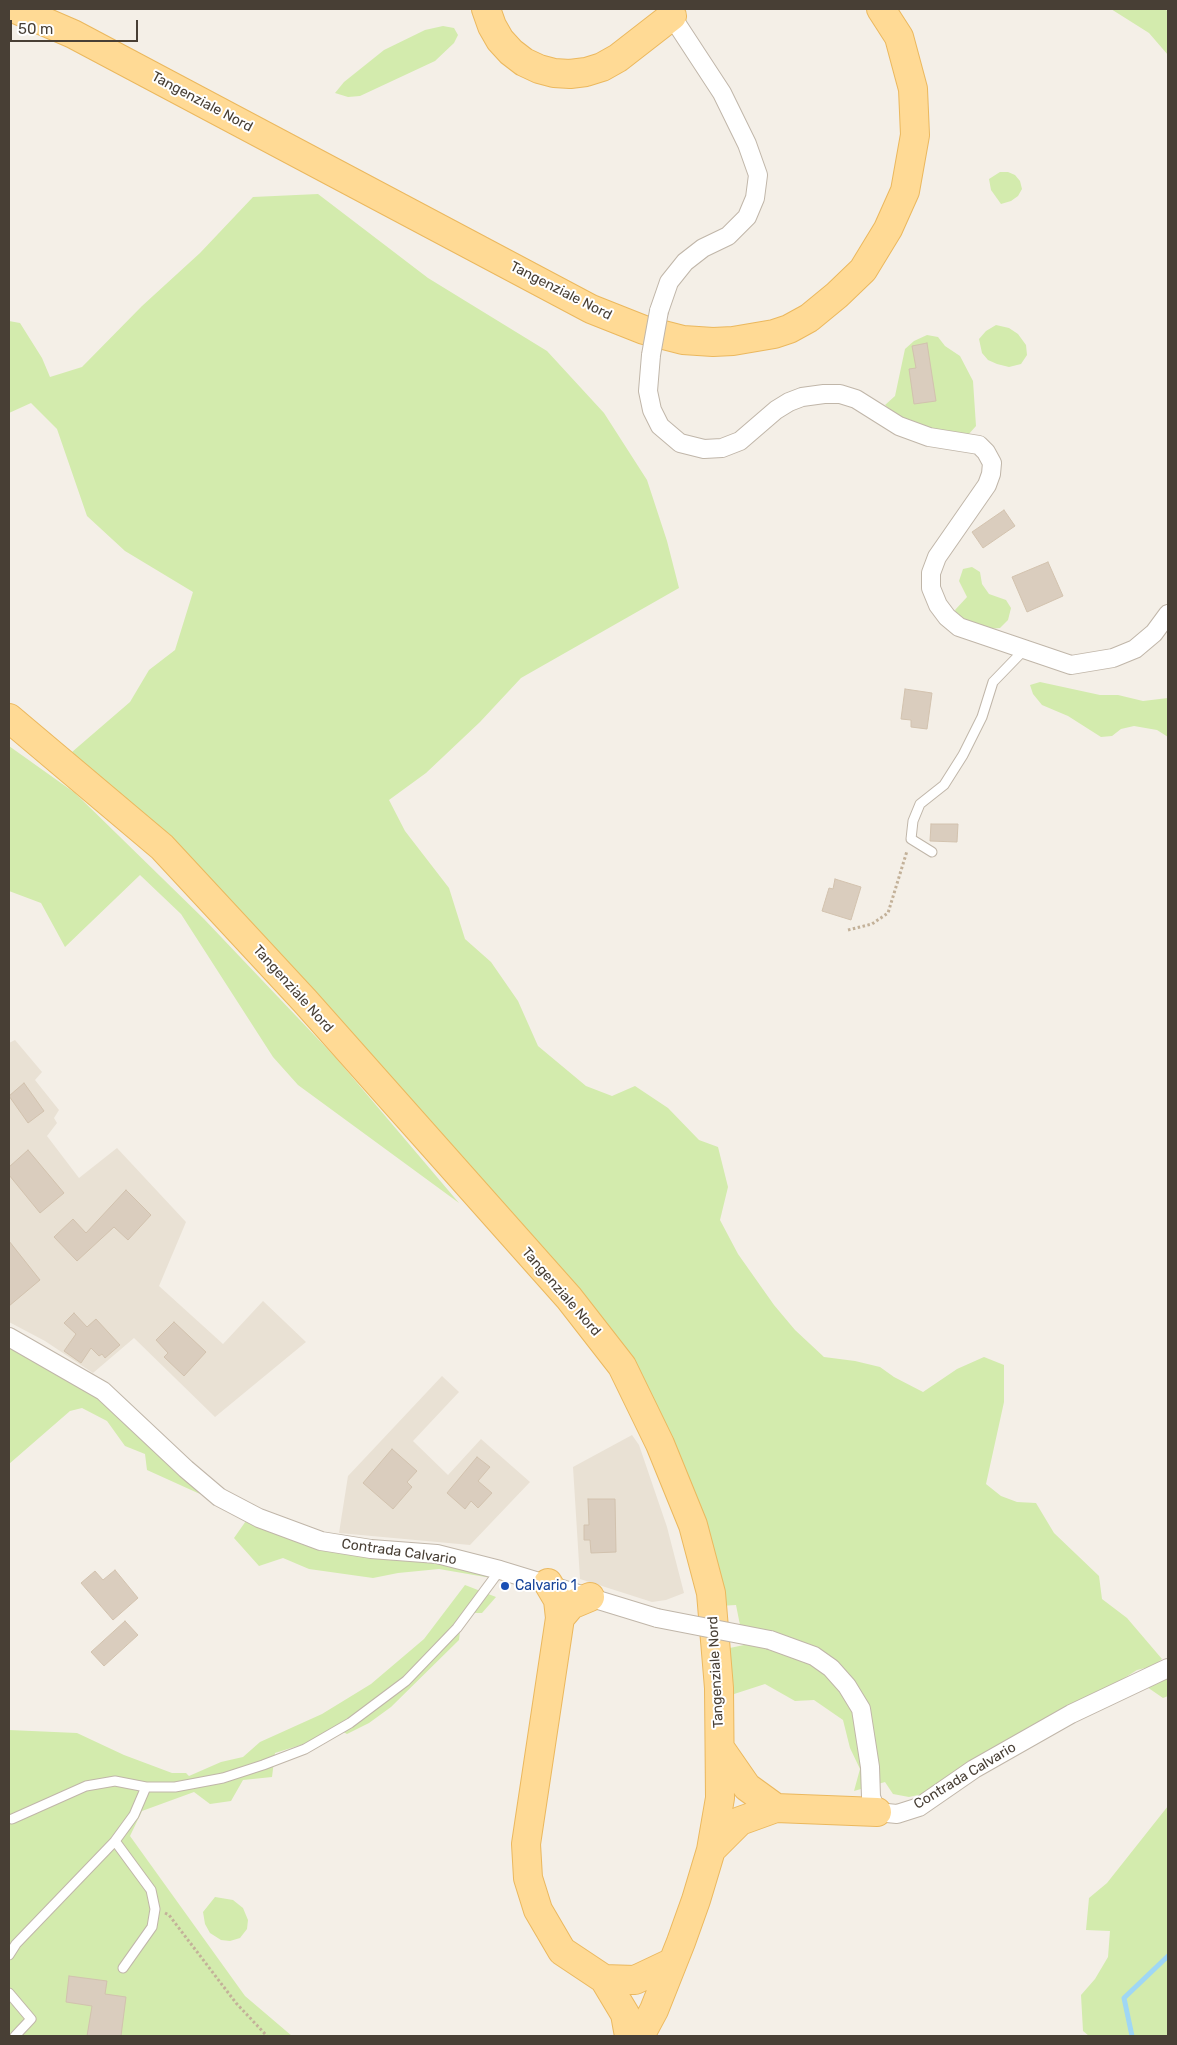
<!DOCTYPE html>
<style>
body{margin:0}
#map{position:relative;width:1177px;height:2045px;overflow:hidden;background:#f4efe7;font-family:Rubik,sans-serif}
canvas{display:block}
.frame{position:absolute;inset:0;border:10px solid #483f35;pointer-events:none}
.scale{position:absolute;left:10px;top:20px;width:128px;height:22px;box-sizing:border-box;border:2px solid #483f35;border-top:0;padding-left:6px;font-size:15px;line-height:18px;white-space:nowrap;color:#483f35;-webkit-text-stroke:4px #fff;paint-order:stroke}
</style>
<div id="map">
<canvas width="1177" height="2045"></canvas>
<div class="frame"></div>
<div class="scale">50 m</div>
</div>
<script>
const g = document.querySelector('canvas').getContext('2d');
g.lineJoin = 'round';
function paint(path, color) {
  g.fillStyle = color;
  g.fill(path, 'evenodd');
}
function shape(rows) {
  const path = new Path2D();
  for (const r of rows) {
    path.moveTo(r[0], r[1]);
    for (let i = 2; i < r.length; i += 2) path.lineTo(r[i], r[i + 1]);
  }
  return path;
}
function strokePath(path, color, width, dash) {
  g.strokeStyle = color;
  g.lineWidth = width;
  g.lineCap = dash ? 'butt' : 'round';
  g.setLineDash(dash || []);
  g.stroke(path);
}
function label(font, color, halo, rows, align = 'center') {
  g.font = font + ' Rubik,sans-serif';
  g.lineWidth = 4;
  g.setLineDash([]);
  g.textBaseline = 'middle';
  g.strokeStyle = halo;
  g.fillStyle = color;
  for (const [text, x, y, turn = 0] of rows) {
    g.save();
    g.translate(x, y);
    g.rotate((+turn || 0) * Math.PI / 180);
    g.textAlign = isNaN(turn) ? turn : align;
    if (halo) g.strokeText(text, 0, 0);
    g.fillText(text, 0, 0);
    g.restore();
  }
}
paint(shape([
 [15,1040,42,1072,35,1080,59,1110,54,1118,57,1123,47,1136,79,1178,117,1148,186,1222,159,1286,223,1344,263,1301,306,1342,215,1417,134,1338,93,1373,45,1341,9,1322,9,1043],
 [442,1376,459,1392,413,1441,448,1475,481,1439,530,1482,470,1545,339,1533,348,1476],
 [632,1435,639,1445,667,1527,684,1593,666,1600,652,1602,580,1579,573,1467]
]), '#e9e1d4');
paint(shape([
 [1111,9,1166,9,1168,13,1168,55,1149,33],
 [443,26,454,28,458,35,454,43,435,61,360,96,348,97,335,93,344,82,384,50,425,30],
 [1000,172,1008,172,1015,175,1020,181,1022,189,1018,196,1011,201,1001,204,991,190,989,179],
 [318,194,428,278,547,351,604,413,647,480,667,541,679,588,521,678,480,722,426,773,389,800,405,831,449,888,465,939,491,962,518,1001,538,1046,586,1086,612,1096,635,1086,668,1108,699,1140,718,1147,728,1187,720,1220,738,1254,774,1305,795,1330,824,1357,855,1361,880,1367,894,1377,923,1392,957,1369,984,1357,1004,1365,1004,1402,986,1484,1001,1496,1017,1502,1036,1503,1054,1533,1099,1576,1102,1599,1127,1618,1162,1659,1153,1666,1137,1670,1099,1694,986,1752,927,1793,909,1797,893,1794,885,1782,854,1791,860,1769,850,1748,843,1720,814,1700,795,1701,765,1684,731,1695,725,1649,744,1645,736,1605,719,1606,675,1455,644,1380,536,1249,171,842,72,752,130,702,149,670,175,650,193,592,125,551,87,516,57,429,31,403,9,413,9,321,20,323,42,358,50,377,82,367,142,306,200,253,253,197],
 [996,325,1009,328,1018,334,1026,345,1027,355,1021,364,1009,367,997,364,988,360,982,353,979,339,986,331],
 [927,335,938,337,945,346,960,356,973,381,976,426,968,435,939,433,897,415,885,405,895,396,905,349,914,341],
 [972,567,980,572,982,584,989,594,1006,600,1011,608,1008,620,1000,628,988,629,960,622,955,610,967,597,959,581,963,569],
 [1040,682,1100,695,1118,695,1143,701,1168,698,1168,737,1157,730,1134,726,1121,729,1112,736,1101,737,1068,716,1042,705,1033,694,1030,685],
 [9,746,75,793,204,919,336,1058,459,1203,298,1085,273,1057,181,914,140,875,65,947,41,903,9,891],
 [9,1342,65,1374,121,1415,200,1494,147,1470,145,1454,125,1446,107,1421,82,1408,70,1411,9,1464],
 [248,1518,391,1554,504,1574,503,1580,439,1569,398,1573,373,1578,309,1569,283,1558,259,1566,234,1538],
 [465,1585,496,1597,482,1613,462,1613,459,1640,391,1707,369,1723,347,1734,336,1728,307,1743,275,1753,272,1777,243,1780,231,1801,210,1804,194,1792,142,1811,130,1836,245,1996,292,2036,9,2036,9,1730,77,1733,124,1755,172,1773,186,1773,189,1776,221,1762,243,1757,260,1742,322,1714,371,1684,424,1639],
 [1168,1673,1168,1696,1163,1698,1147,1687],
 [1168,1806,1168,2036,1089,2036,1083,2031,1081,1995,1095,1979,1108,1957,1110,1931,1086,1930,1089,1898,1107,1883],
 [215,1897,233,1900,243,1908,248,1920,247,1929,240,1938,230,1941,221,1940,210,1933,205,1924,203,1912]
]), '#d3ebad');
strokePath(shape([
 [1132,2036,1124,1998,1168,1956]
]), '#9fd7f5', 5);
const building = shape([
 [927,343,936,401,914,404,909,369,916,368,912,346,927,343],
 [1004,510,1015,526,983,548,972,532,1004,510],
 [1048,562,1063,596,1027,612,1012,577,1048,562],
 [905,689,932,693,927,729,911,727,911,720,901,719,905,689],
 [931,824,958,824,957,842,930,841,931,824],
 [835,879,861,887,851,920,822,911,829,888,833,889,835,879],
 [24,1083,44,1111,28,1123,9,1096,24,1083],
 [28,1150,64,1193,40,1213,9,1175,9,1167,28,1150],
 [126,1190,151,1215,128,1240,114,1227,77,1261,54,1237,73,1219,86,1233,126,1190],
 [9,1241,40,1280,9,1306,9,1241],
 [74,1313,87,1327,96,1319,120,1345,105,1358,102,1354,99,1356,91,1348,81,1363,64,1351,76,1334,64,1323,74,1313],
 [174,1322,206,1352,184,1376,164,1357,168,1353,156,1340,174,1322],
 [392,1449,417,1471,407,1482,412,1487,393,1509,363,1483,392,1449],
 [477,1457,490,1467,478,1481,492,1493,478,1508,471,1501,465,1509,447,1493,477,1457],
 [588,1499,615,1499,616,1552,591,1553,590,1540,584,1540,584,1525,589,1525,588,1499],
 [115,1570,138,1598,113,1620,81,1583,95,1571,103,1580,115,1570],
 [125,1621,138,1635,104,1666,91,1652,125,1621],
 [69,1976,107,1981,105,1994,126,1997,121,2036,87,2036,92,2006,66,2002,69,1976]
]);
paint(building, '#dacdbe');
strokePath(building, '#d2c2ae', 1);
const service = shape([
 [932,852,911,839,913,821,920,804,944,785,963,755,982,717,993,682,1024,650],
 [12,1819,86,1786,115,1781,146,1787,175,1787,223,1778,263,1765,305,1749,350,1723,406,1681,457,1628,500,1570],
 [115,1841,134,1815,146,1787],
 [9,1955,16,1944,115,1841,151,1890,155,1909,152,1927,123,1968],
 [9,1993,31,2019,15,2036]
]);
const minor = shape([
 [659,311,669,282,685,262,703,248,728,236,747,217,755,198,758,175,747,144,722,93,667,9],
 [651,355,648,391,652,410,660,426,680,443,704,449,722,448,740,441,776,410,789,402,802,397,824,394,840,394,856,399,899,426,929,437,979,445,986,452,992,463,991,474,987,485,937,557,931,573,931,588,938,605,947,617,959,627,1071,665,1113,658,1135,649,1154,633,1168,614],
 [9,1337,103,1391,186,1469,219,1497,259,1518,321,1541,371,1549,437,1554,500,1570,657,1618],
 [770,1640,814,1656,831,1668,847,1686,861,1709,870,1767,871,1797,877,1812,897,1814,919,1807,974,1769,1071,1714,1168,1668]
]);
const primary = shape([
 [15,9,73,34,591,309,644,330,683,340,713,342,733,341,774,334,789,329,809,318,837,295,863,270,888,229,905,191,915,135,913,89,899,37,881,9],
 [486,9,492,26,500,40,511,52,524,62,539,69,554,73,570,74,586,72,602,67,618,58,672,16],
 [9,718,162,847,305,1001,569,1298,622,1366,660,1444,693,1525,711,1593,719,1688,720,1798,711,1850,696,1900,681,1942,654,2010,640,2036],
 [548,1583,558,1600,560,1618,526,1844,528,1878,538,1910,562,1951,604,1979,625,2014,629,2036],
 [560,1618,571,1605,590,1597],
 [720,1748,747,1787,776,1808],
 [711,1850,740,1821,776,1808,877,1812],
 [604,1979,635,1980,673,1962]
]);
strokePath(service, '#c0b6a9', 11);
strokePath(minor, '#c0b6a9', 20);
strokePath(primary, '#ebb85e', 30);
strokePath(shape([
 [848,930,872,924,888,913,907,851],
 [165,1913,169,1915,236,2003,267,2036]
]), '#c3b199', 3, [2.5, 2.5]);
strokePath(service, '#fff', 9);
strokePath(minor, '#fff', 18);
strokePath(primary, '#ffda95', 28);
const minorBridge = shape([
 [651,355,659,311],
 [657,1618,770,1640]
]);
strokePath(minorBridge, '#c0b6a9', 20, []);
strokePath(minorBridge, '#fff', 18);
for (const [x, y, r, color] of [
 [505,1586,5,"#1a4fb4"]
]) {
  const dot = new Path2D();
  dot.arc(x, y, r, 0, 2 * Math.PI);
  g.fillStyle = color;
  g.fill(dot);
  strokePath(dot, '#fff', 2);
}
label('14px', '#483f35', '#fff', [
 ["Tangenziale Nord",202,102,28],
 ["Tangenziale Nord",561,291,27],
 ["Tangenziale Nord",293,989,48],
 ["Tangenziale Nord",561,1292,49],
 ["Contrada Calvario",399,1552,8],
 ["Tangenziale Nord",716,1672,-93],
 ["Contrada Calvario",965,1776,-31]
]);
label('14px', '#164399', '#fff', [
 ["Calvario 1",515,1586]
], 'left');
</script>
